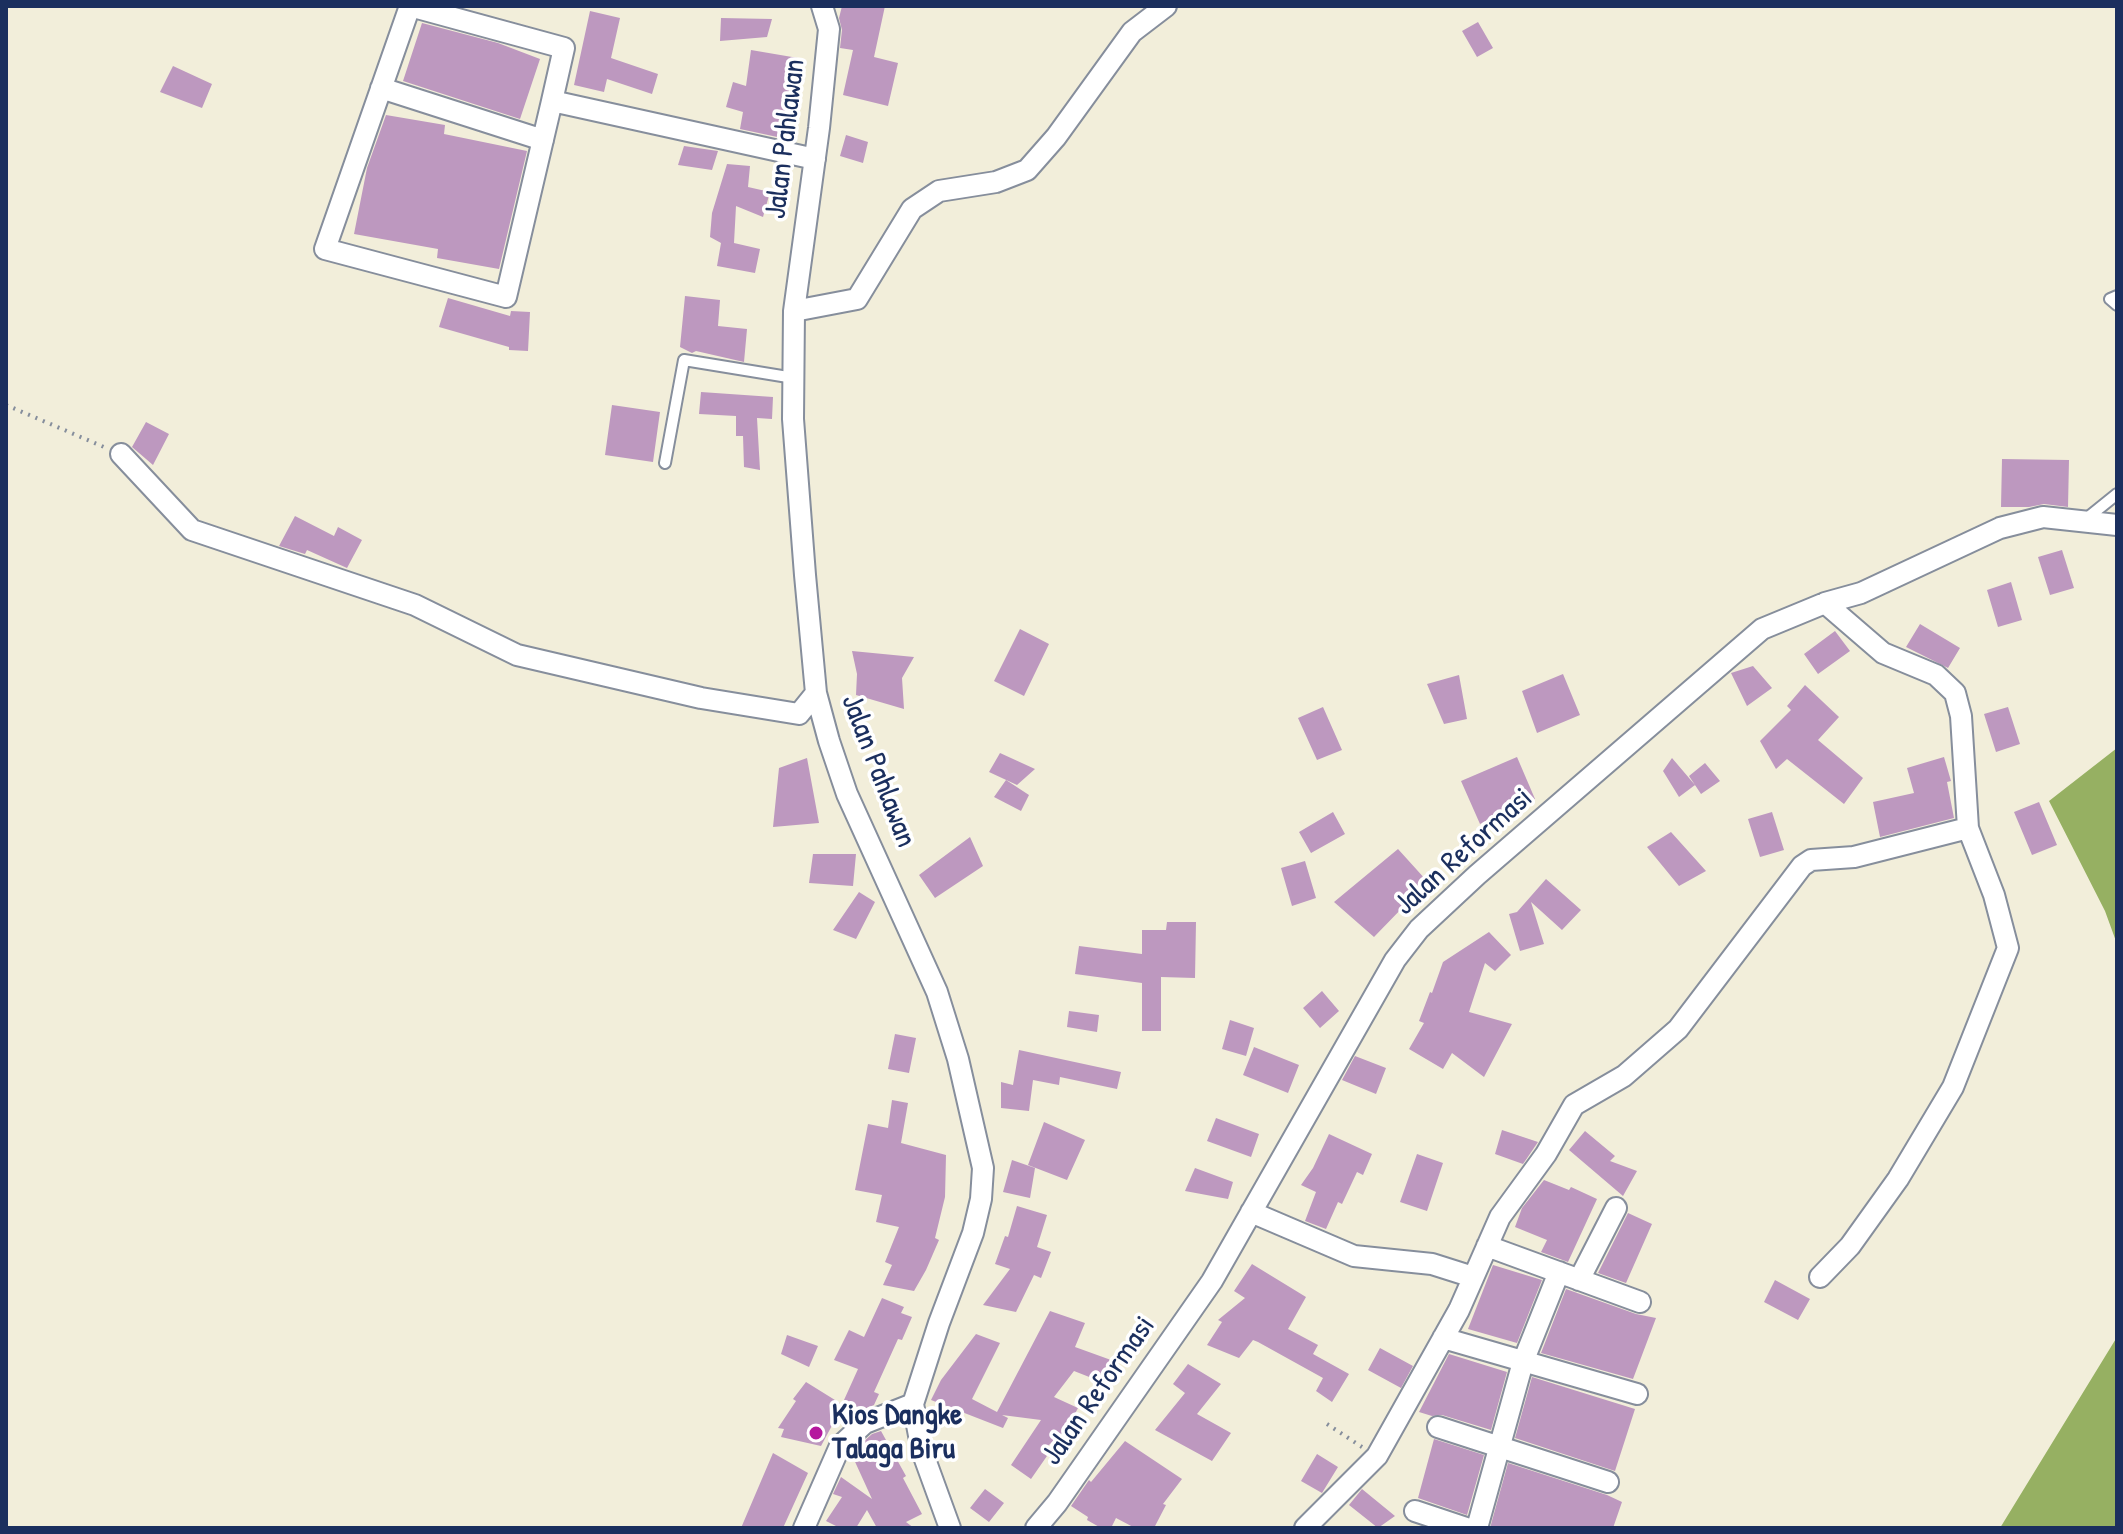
<!DOCTYPE html>
<style>
body{margin:0}
#map{position:relative;width:2123px;height:1534px;overflow:hidden;background:#f2eeda;font-family:"Patrick Hand",sans-serif}
canvas{display:block}
.frame{position:absolute;inset:0;border:8px solid #1b2f5e;pointer-events:none}
</style>
<div id="map">
<canvas width="2123" height="1534"></canvas>
<div class="frame"></div>
</div>
<script>
const g = document.querySelector('canvas').getContext('2d');
g.lineJoin = 'round';
function paint(path, color) {
  g.fillStyle = color;
  g.fill(path, 'evenodd');
}
function shape(rows) {
  const path = new Path2D();
  for (const r of rows) {
    path.moveTo(r[0], r[1]);
    for (let i = 2; i < r.length; i += 2) path.lineTo(r[i], r[i + 1]);
  }
  return path;
}
function strokePath(path, color, width, dash) {
  g.strokeStyle = color;
  g.lineWidth = width;
  g.lineCap = dash ? 'butt' : 'round';
  g.setLineDash(dash || []);
  g.stroke(path);
}
function label(font, color, halo, rows, align = 'center') {
  g.font = font + ' "Patrick Hand",sans-serif';
  g.lineWidth = 7;
  g.setLineDash([]);
  g.textBaseline = 'middle';
  g.strokeStyle = halo;
  g.fillStyle = color;
  for (const [text, x, y, turn = 0] of rows) {
    g.save();
    g.translate(x, y);
    g.rotate((+turn || 0) * Math.PI / 180);
    g.textAlign = isNaN(turn) ? turn : align;
    if (halo) g.strokeText(text, 0, 0);
    g.fillText(text, 0, 0);
    g.restore();
  }
}
paint(shape([
 [2117,748,2117,944,2105,911,2049,801],
 [2117,1337,2117,1528,2000,1528]
]), '#96b062');
paint(shape([
 [842,6,885,6,874,57,898,63,888,106,843,95,853,50,840,48,842,30,839,18],
 [590,11,620,18,611,58,658,74,652,94,607,79,604,92,574,85],
 [721,18,772,19,767,37,720,41],
 [1478,22,1493,48,1477,57,1462,31],
 [422,23,498,43,540,59,520,119,403,81],
 [751,50,798,58,791,103,782,138,740,129,743,112,726,107,733,82,746,86],
 [173,66,212,84,202,108,160,92],
 [386,115,445,125,444,134,527,151,499,269,437,258,438,249,354,234,367,168],
 [846,135,868,142,863,163,840,156],
 [684,146,718,151,712,170,678,165],
 [727,164,750,166,748,187,770,192,763,217,736,206,734,243,760,249,755,273,717,266,721,243,710,237,712,213],
 [685,296,720,300,718,326,747,329,744,362,696,351,692,353,680,347],
 [448,298,510,316,511,311,530,312,528,351,509,350,509,347,439,327],
 [701,392,773,397,772,419,757,418,760,470,744,467,743,436,736,436,736,416,699,414],
 [612,405,660,412,653,462,605,455],
 [146,422,169,434,153,465,132,447],
 [2002,459,2069,460,2068,507,2044,504,2029,507,2001,507],
 [295,516,334,536,338,527,362,540,347,568,307,550,305,554,279,546],
 [2062,550,2074,588,2050,595,2038,557],
 [2011,582,2022,620,1998,627,1987,590],
 [1920,624,1960,648,1948,668,1906,647],
 [1020,629,1049,644,1024,696,994,681],
 [1835,631,1850,651,1818,674,1804,654],
 [852,651,914,657,902,678,904,709,856,695,857,674],
 [1753,666,1772,688,1747,706,1731,673],
 [1563,674,1580,715,1537,733,1522,691],
 [1459,675,1467,719,1444,724,1427,684],
 [1805,685,1839,717,1818,740,1863,778,1844,804,1787,759,1776,769,1760,741,1791,710,1787,706],
 [1323,707,1342,750,1317,760,1298,718],
 [2008,707,2020,744,1996,752,1984,714],
 [1000,753,1035,769,1017,785,989,772],
 [1517,757,1535,799,1480,824,1461,781],
 [1944,757,1951,781,1947,782,1954,818,1880,837,1873,802,1914,793,1907,768],
 [807,758,819,823,773,827,779,768],
 [1672,758,1695,785,1679,797,1663,771],
 [1705,763,1720,781,1701,794,1689,776],
 [1006,780,1029,795,1021,811,994,797],
 [2039,802,2057,845,2032,855,2014,812],
 [1333,812,1345,834,1311,853,1299,832],
 [1772,812,1784,850,1760,857,1748,819],
 [1671,832,1706,871,1679,886,1647,847],
 [970,837,983,866,935,898,919,875],
 [1398,849,1436,891,1416,909,1408,902,1374,937,1334,902],
 [813,854,856,854,853,886,809,883],
 [1305,861,1316,898,1292,906,1281,868],
 [1546,879,1581,910,1562,930,1531,902,1544,944,1520,951,1509,914,1517,912],
 [859,892,875,902,856,939,833,930],
 [1167,922,1196,922,1195,978,1161,977,1161,1031,1142,1031,1142,983,1075,974,1079,946,1142,954,1142,930,1166,930],
 [1489,932,1511,955,1495,971,1485,963,1469,1012,1512,1024,1484,1077,1452,1053,1443,1069,1409,1049,1424,1023,1419,1021,1430,992,1432,993,1443,962],
 [1322,991,1339,1011,1320,1028,1303,1008],
 [1069,1011,1099,1015,1097,1032,1067,1027],
 [1230,1020,1254,1028,1246,1056,1222,1049],
 [895,1034,916,1038,909,1073,888,1069],
 [1254,1047,1299,1065,1288,1093,1243,1075],
 [1019,1050,1121,1072,1117,1089,1060,1077,1059,1085,1033,1080,1029,1111,1001,1108,1001,1082,1013,1085],
 [1355,1056,1386,1068,1376,1094,1342,1080],
 [892,1100,908,1103,901,1143,946,1155,945,1197,935,1238,939,1240,926,1270,914,1291,883,1285,892,1265,885,1262,899,1227,876,1222,882,1195,855,1190,868,1124,888,1128],
 [1216,1118,1259,1134,1251,1157,1207,1141],
 [1044,1122,1085,1140,1067,1180,1028,1165],
 [1502,1130,1538,1142,1523,1164,1495,1154],
 [1585,1131,1615,1156,1610,1161,1637,1171,1623,1196,1569,1150],
 [1329,1134,1372,1154,1363,1175,1357,1172,1342,1204,1338,1202,1326,1229,1305,1221,1316,1192,1301,1185,1313,1168],
 [1417,1154,1443,1163,1427,1211,1400,1202],
 [1012,1160,1035,1168,1030,1198,1003,1192],
 [1195,1168,1233,1182,1228,1199,1185,1191],
 [1544,1180,1569,1190,1571,1187,1597,1199,1568,1262,1541,1252,1547,1240,1515,1227,1522,1208],
 [1017,1206,1047,1215,1037,1247,1051,1252,1041,1278,1034,1275,1016,1312,983,1305,1010,1269,995,1264,1005,1236,1008,1237],
 [1628,1213,1652,1224,1626,1283,1598,1273],
 [1252,1264,1306,1297,1288,1329,1318,1345,1313,1354,1349,1374,1332,1402,1316,1391,1323,1378,1258,1342,1253,1340,1239,1358,1207,1345,1222,1322,1218,1320,1245,1298,1234,1291],
 [1493,1265,1542,1280,1517,1343,1468,1329],
 [1775,1280,1810,1299,1798,1320,1764,1302],
 [1566,1289,1636,1314,1656,1318,1633,1379,1541,1353],
 [882,1298,904,1307,901,1313,912,1317,902,1340,898,1339,874,1392,879,1394,874,1405,862,1410,844,1400,858,1369,834,1360,849,1330,864,1337],
 [1050,1311,1085,1323,1075,1347,1111,1360,1102,1382,1074,1371,1054,1397,1078,1408,1067,1429,1041,1452,1047,1456,1031,1479,1011,1465,1041,1420,1002,1415,1008,1418,1003,1428,931,1400,941,1380,976,1334,1000,1343,972,1399,997,1412],
 [787,1335,818,1346,809,1367,781,1354],
 [1380,1348,1413,1366,1401,1388,1368,1370],
 [1449,1354,1507,1372,1491,1430,1442,1415,1432,1416,1419,1412],
 [1188,1364,1221,1384,1197,1414,1231,1433,1212,1461,1155,1430,1185,1393,1173,1384],
 [1532,1377,1635,1409,1615,1471,1515,1438],
 [806,1382,843,1405,821,1446,781,1437,784,1429,778,1428,796,1401,793,1399],
 [881,1431,906,1476,903,1478,922,1514,906,1522,914,1528,877,1528,867,1510,856,1528,840,1528,826,1521,842,1497,833,1494,841,1477,872,1499,851,1453,872,1434],
 [1434,1439,1484,1455,1467,1515,1418,1498],
 [1125,1441,1182,1479,1163,1504,1166,1505,1154,1528,1135,1528,1116,1518,1111,1528,1101,1528,1087,1520,1088,1517,1071,1506,1089,1480,1091,1482],
 [773,1453,808,1473,783,1528,741,1528],
 [1317,1454,1338,1467,1322,1493,1301,1481],
 [1508,1463,1607,1495,1622,1502,1613,1528,1490,1528],
 [985,1489,1004,1503,989,1522,970,1508],
 [1362,1489,1395,1516,1378,1528,1349,1505]
]), '#bd98bf');
const lane = shape([
 [2117,296,2110,299,2117,305],
 [665,463,684,360,794,378],
 [2086,519,2117,494]
]);
const street = shape([
 [822,6,829,29,819,128,794,311,793,419,805,575,816,693,829,741,847,794,937,992,958,1059,983,1168,981,1199,973,1233,939,1323,913,1404,922,1451,950,1528],
 [381,88,543,140],
 [552,101,506,297,325,249,410,6,564,48,552,101,815,159],
 [794,311,857,299,912,209,939,191,996,182,1027,170,1056,137,1132,32,1166,6],
 [121,454,192,530,415,605,517,655,701,698,799,714,816,693],
 [1251,1212,1354,1256,1432,1264,1473,1277],
 [1487,1246,1640,1302],
 [1820,1277,1850,1246,1898,1179,1953,1087,2008,948,1994,895,1968,828,1961,716,1955,693,1936,675,1883,653,1825,603],
 [1579,1280,1616,1208],
 [1443,1338,1637,1394],
 [1438,1427,1608,1482],
 [1415,1511,1466,1528],
 [804,1528,840,1446,865,1423,913,1404],
 [1036,1528,1057,1503,1212,1281,1395,960,1419,929,1477,875,1762,629,1825,603,1861,593,2000,528,2043,517,2117,525],
 [1305,1528,1377,1456,1459,1310,1500,1217,1546,1154,1574,1105,1624,1076,1678,1029,1802,866,1811,860,1854,857,1968,828],
 [1477,1528,1523,1362,1559,1272]
]);
strokePath(lane, '#868e9c', 14);
strokePath(street, '#868e9c', 24);
strokePath(shape([
 [6,405,104,447],
 [1327,1424,1362,1447]
]), '#868e9c', 4, [2, 6]);
strokePath(lane, '#fff', 10);
strokePath(street, '#fff', 20);
for (const [x, y, r, color] of [
 [816,1433,8,"#b5179e"]
]) {
  const dot = new Path2D();
  dot.arc(x, y, r, 0, 2 * Math.PI);
  g.fillStyle = color;
  g.fill(dot);
  strokePath(dot, '#fff', 3);
}
label('30px', '#1b2f5e', '#fff', [
 ["Jalan Pahlawan",786,139,-83],
 ["Jalan Pahlawan",878,771,69],
 ["Jalan Reformasi",1464,852,-42],
 ["Jalan Reformasi",1099,1391,-55]
]);
label('bold 30px', '#1b2f5e', '#fff', [
 ["Kios Dangke",832,1416],
 ["Talaga Biru",832,1450]
], 'left');
</script>
